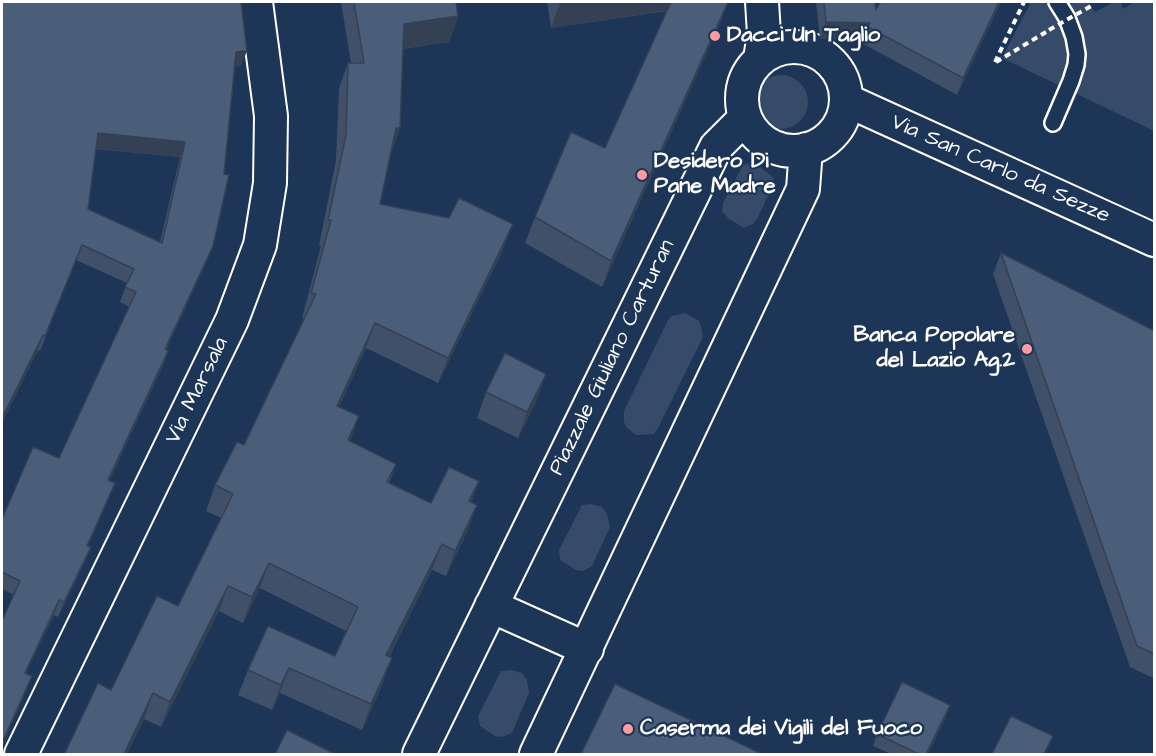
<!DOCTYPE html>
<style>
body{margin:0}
#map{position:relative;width:1156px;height:756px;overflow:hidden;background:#1d3557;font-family:"Architects Daughter",sans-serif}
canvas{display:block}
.frame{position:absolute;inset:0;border:3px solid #fff;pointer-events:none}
</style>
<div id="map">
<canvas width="1156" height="756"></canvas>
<div class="frame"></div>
</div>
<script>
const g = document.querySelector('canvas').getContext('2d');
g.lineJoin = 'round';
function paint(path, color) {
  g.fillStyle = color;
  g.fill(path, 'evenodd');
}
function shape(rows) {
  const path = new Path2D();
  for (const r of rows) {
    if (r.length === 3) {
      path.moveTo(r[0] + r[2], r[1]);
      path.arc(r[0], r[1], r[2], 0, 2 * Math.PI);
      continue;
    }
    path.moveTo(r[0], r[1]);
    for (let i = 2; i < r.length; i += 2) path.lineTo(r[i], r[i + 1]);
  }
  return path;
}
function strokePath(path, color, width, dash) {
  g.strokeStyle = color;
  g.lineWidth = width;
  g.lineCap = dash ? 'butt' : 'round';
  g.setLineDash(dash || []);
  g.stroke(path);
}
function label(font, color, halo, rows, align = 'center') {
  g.font = font + ' "Architects Daughter",sans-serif';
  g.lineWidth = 4.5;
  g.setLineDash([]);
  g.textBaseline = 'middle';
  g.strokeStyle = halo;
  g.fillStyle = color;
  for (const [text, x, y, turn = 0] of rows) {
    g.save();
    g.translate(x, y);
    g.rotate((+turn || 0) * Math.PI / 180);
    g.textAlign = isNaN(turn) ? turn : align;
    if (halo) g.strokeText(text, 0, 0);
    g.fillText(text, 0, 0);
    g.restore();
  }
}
paint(shape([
 [1031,2,1088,2,1095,12,1114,2,1121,2,1123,9,1135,2,1154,2,1154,131,1002,58],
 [781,102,27],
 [755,163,774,178,772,188,757,219,753,224,744,228,728,218,722,211,723,203,743,165],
 [685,313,698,320,701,325,703,337,658,428,654,434,636,435,627,428,624,422,624,411,668,320,672,316],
 [591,504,602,507,607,514,610,527,592,566,583,571,576,570,560,560,559,550,582,505],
 [512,670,522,673,527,680,529,693,512,733,502,737,495,736,480,726,478,716,501,671]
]), '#364b69');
const lane = shape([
 [1053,123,1071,81,1076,65,1077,54,1074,37,1067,18,1057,2]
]);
const street = shape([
 [794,99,52],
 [760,59,764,34,762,2],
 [846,100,1154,240],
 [491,606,587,649],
 [21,754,232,320,260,245,270,183,271,116,256,2],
 [419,754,716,147,745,118],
 [536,754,803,189,806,149]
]);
strokePath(lane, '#fff', 20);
strokePath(street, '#fff', 36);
strokePath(shape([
 [995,62,1024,2],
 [996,62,1046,32]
]), '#fff', 4, [6, 4.5]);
strokePath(lane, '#1d3557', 15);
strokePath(street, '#1d3557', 32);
strokePath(shape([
 [1049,30,1091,6]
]), '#fff', 4, [6, 4.5]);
paint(shape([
 [2,2,241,66,235,66,213,246,207,261,166,350,168,351,163,366,109,481,115,483,109,498,88,546,91,547,85,562,58,617,54,615,26,673,32,676,26,691,2,746,2,621,14,595,2,589,2,519,59,458,129,307,120,302,127,283,76,260,40,351,38,350,2,423],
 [96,149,180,157,160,242,88,209],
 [341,2,456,2,458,16,449,42,403,49,400,128,390,154,380,204,503,250,438,383,366,348,339,407,350,441,396,464,389,483,431,503,479,481,471,502,468,530,446,576,432,570,389,657,383,683,362,730,280,693,272,710,238,695,248,670,335,656,346,631,260,588,243,623,219,611,161,727,144,719,127,754,64,754,98,683,111,690,178,606,221,518,206,511,215,485,244,445,304,319,302,318,321,246,319,246,336,160,339,88,348,63,351,63],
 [547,2,728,2,721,21,602,287,525,243,535,217,605,148,667,11,551,28],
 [816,2,875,2,876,10,1001,2,957,95,862,43,864,39,820,39],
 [1001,253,1155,331,1155,679,1130,667,993,274],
 [486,392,537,400,518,438,477,418],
 [950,705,946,717,928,754,891,754,873,746,877,734]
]), '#405068');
paint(shape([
 [567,2,673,2,670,10,551,28,560,3],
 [728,2,721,21,602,287,611,261],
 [999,2,1001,2,957,95,963,78],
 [458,16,449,42,395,50,404,24],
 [826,22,870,23,864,39,820,39],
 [247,51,241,66,231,67,236,52],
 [396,128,400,128,391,154,386,153],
 [98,133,185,142,180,157,93,148],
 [513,224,503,250,438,383,448,358],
 [213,246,207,261,160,364,165,349],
 [375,323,366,348,328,432,337,406],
 [43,335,38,350,2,423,4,414],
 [168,351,163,366,103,495,108,480],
 [546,374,537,400,518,438,527,412],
 [359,416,350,442,348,440],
 [479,481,470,507,469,501],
 [115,483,109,498,82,560,87,546],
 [477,505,468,530,446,576,455,551],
 [442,544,432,570,376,681,386,655],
 [91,547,85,562,58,617,64,602],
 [269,563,260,588,243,623,252,597],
 [228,586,219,611,161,727,170,702],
 [59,600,54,615,19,688,25,673],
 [392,658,383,683,362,730,371,704],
 [289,668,280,693,272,710,281,685],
 [32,676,26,691,2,746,2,743],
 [153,693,144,719,127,754,124,754],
 [950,705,946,717,928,754,926,754]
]), '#344155');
const building = shape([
 [2,2,241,2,247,51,236,52,224,174,229,175,213,246,165,349,168,351,108,480,115,483,87,546,91,547,64,602,59,600,25,673,32,676,2,743,2,621,20,581,2,572,2,519,33,447,59,458,136,292,125,287,134,269,82,245,45,336,43,335,4,414,2,413,2,2],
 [98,133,185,142,162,243,88,209,98,133],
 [354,2,456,2,458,16,404,24,400,128,396,128,380,204,449,218,459,198,513,224,448,358,375,323,337,406,359,416,348,440,396,464,387,482,431,503,449,467,479,481,469,501,477,505,455,551,442,544,386,655,392,658,371,704,289,668,281,685,248,670,268,626,335,656,358,607,269,563,252,597,228,586,170,702,153,693,124,754,68,754,65,753,98,683,111,690,157,596,178,606,233,494,215,485,237,442,244,445,316,294,311,293,331,220,328,220,346,135,348,63,364,63,354,2],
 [671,2,728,2,611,261,535,217,571,132,605,148,671,2],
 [824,2,875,2,876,10,880,2,999,2,963,78,868,27,870,23,826,22,824,2],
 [1001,253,1155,331,1155,654,1137,646,1001,253],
 [505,353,546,374,527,412,486,392,505,353],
 [902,682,950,705,926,754,919,754,877,734,902,682],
 [615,684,762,754,581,754,615,684],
 [1011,716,1053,736,1044,754,992,754,1011,716],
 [287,730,335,754,275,754,287,730]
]);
paint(building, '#4a5d79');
strokePath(building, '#344155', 1.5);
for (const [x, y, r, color] of [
 [715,36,6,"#ff9aa2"],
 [642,175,6,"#ff9aa2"],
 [1027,349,6,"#ff9aa2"],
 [628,729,6,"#ff9aa2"]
]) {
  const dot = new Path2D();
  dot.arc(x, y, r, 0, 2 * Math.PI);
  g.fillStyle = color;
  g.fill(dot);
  strokePath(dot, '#1d3557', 2);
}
label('bold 22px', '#fff', '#1d3557', [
 ["Dacci Un Taglio",727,36],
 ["Desidero Di",654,162],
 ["Pane Madre",654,187],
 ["Banca Popolare",1015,336,"right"],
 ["del Lazio Ag.2",1015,361,"right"],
 ["Caserma dei Vigili del Fuoco",640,729]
], 'left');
label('22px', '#fff', '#1d3557', [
 ["Via San Carlo da Sezze",1000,170,24],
 ["Piazzale Giuliano Carturan",613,358,-64],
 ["Via Marsala",198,391,-64]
]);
</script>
